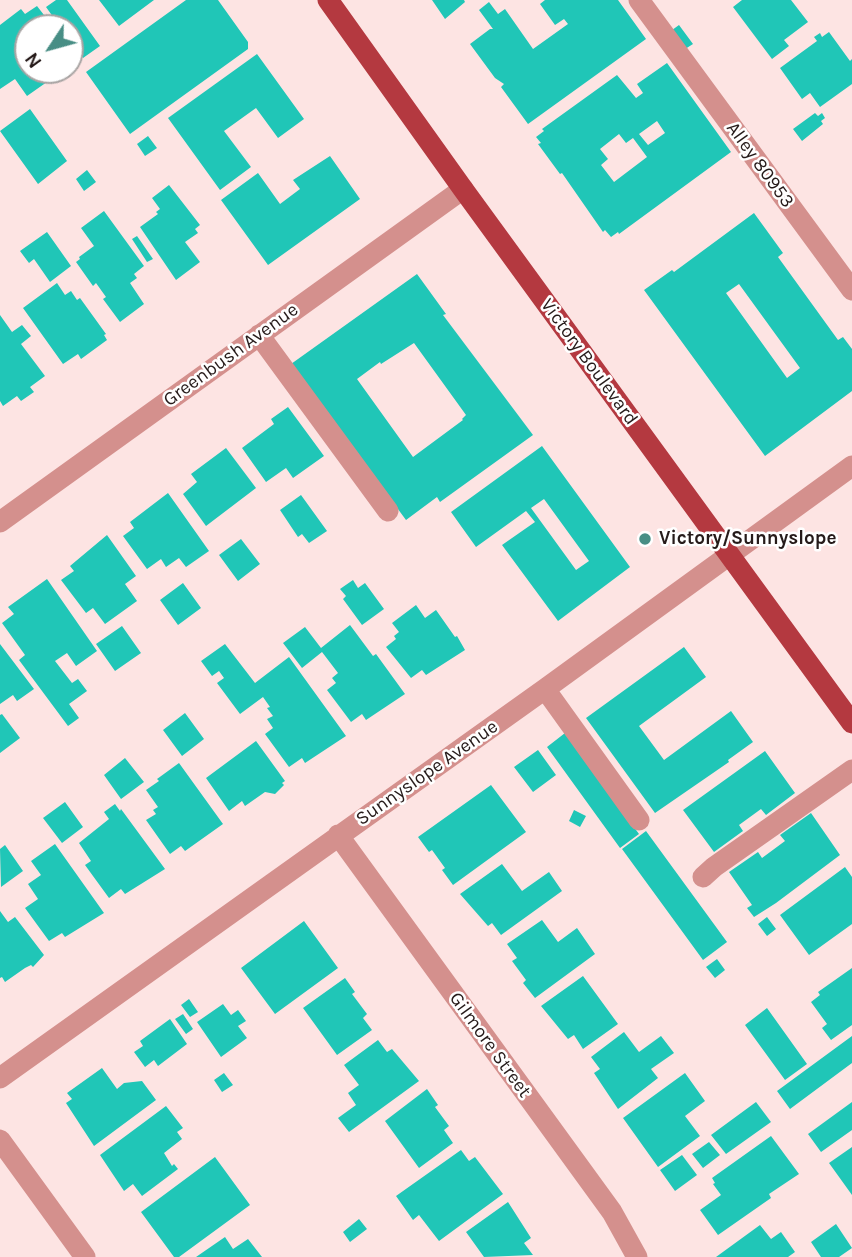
<!DOCTYPE html>
<style>
body{margin:0}
#map{position:relative;width:852px;height:1257px;overflow:hidden;background:#fde4e3;font-family:Karla,sans-serif}
canvas{display:block}
.north{position:absolute;left:14px;top:14px;width:70px;height:70px;box-sizing:border-box;background:#fff;border:2px solid #a8a4a3;border-radius:50%;rotate:234deg;font-size:19px;font-weight:700;line-height:28px;text-align:center;color:#261b1a}
.north::after{content:'';display:block;margin:auto;width:24px;height:32px;background:#488e85;clip-path:polygon(50% 0,100% 100%,50% 72%,0 100%)}
</style>
<div id="map">
<canvas width="852" height="1257"></canvas>
<div class="north">N</div>
</div>
<script>
const g = document.querySelector('canvas').getContext('2d');
g.lineJoin = 'round';
function paint(path, color) {
  g.fillStyle = color;
  g.fill(path, 'evenodd');
}
function shape(rows) {
  const path = new Path2D();
  for (const r of rows) {
    path.moveTo(r[0], r[1]);
    for (let i = 2; i < r.length; i += 2) path.lineTo(r[i], r[i + 1]);
  }
  return path;
}
function strokePath(path, color, width, dash) {
  g.strokeStyle = color;
  g.lineWidth = width;
  g.lineCap = dash ? 'butt' : 'round';
  g.setLineDash(dash || []);
  g.stroke(path);
}
function label(font, color, halo, rows, align = 'center') {
  g.font = font + ' Karla,sans-serif';
  g.lineWidth = 5;
  g.setLineDash([]);
  g.textBaseline = 'middle';
  g.strokeStyle = halo;
  g.fillStyle = color;
  for (const [text, x, y, turn = 0] of rows) {
    g.save();
    g.translate(x, y);
    g.rotate((+turn || 0) * Math.PI / 180);
    g.textAlign = isNaN(turn) ? turn : align;
    if (halo) g.strokeText(text, 0, 0);
    g.fillText(text, 0, 0);
    g.restore();
  }
}
paint(shape([
 [56,0,67,0,100,46,83,58,70,40,70,28,61,28,46,7],
 [99,0,154,0,119,26],
 [186,0,218,0,248,42,248,49,130,134,86,72],
 [432,0,464,0,465,2,445,19],
 [545,0,618,0,646,39,528,124,501,87,504,84,495,78,470,44,490,29,493,29,479,10,489,2,498,14,505,9,533,49,568,24,564,19,555,25,540,4],
 [742,0,791,0,808,22,784,40,789,46,772,59,733,7],
 [37,6,54,28,28,28,28,70,64,70,27,96,15,79,0,89,0,25,21,9,25,14],
 [679,25,693,44,682,51,668,33],
 [829,32,850,61,852,59,852,84,820,107,810,93,802,99,780,68,817,41,814,37,820,33,822,37],
 [257,54,304,119,278,138,256,108,224,131,251,167,220,190,168,118],
 [667,63,731,152,619,234,618,232,611,237,605,230,603,232,562,173,560,174,538,144,541,143,536,137,544,131,542,129,617,75,636,98,643,93,637,84],
 [657,121,665,133,648,145,639,134],
 [619,134,626,143,633,138,647,157,614,182,601,165,608,159,600,149],
 [30,109,67,161,38,184,0,131],
 [815,113,818,116,822,113,825,118,821,121,823,124,802,141,793,129],
 [148,136,157,148,145,156,137,144],
 [330,156,360,199,268,265,221,200,258,173,280,204,300,189,293,180],
 [87,170,96,182,84,191,76,179],
 [169,185,200,225,195,229,198,233,185,242,200,262,176,280,140,227,158,214,156,212,160,209,152,198],
 [104,211,144,266,134,274,137,278,130,283,144,304,120,322,103,299,106,297,96,283,93,286,76,262,80,259,79,257,94,246,81,228],
 [754,213,783,253,778,257,838,340,843,337,852,349,852,391,765,456,644,290,672,270,674,272],
 [739,284,800,368,787,378,726,293],
 [47,232,71,266,50,282,34,259,29,263,20,251],
 [137,236,153,259,147,262,132,239],
 [417,274,446,314,443,315,533,435,440,502,437,497,406,520,291,364],
 [414,343,466,415,462,419,463,420,413,457,357,379,380,362,381,364],
 [57,283,65,295,71,291,77,300,80,298,106,334,104,335,107,340,81,359,78,354,63,364,23,308],
 [0,315,12,332,22,325,31,336,21,344,45,376,30,387,34,392,21,401,17,396,3,406,0,401],
 [288,407,324,456,293,478,286,468,266,482,242,448,274,424,271,419],
 [542,446,630,567,558,621,502,545,535,522,526,511,476,547,451,512],
 [544,499,589,561,576,570,531,508],
 [226,448,256,488,206,526,183,494,197,482,191,474],
 [168,493,209,551,186,567,179,558,166,567,161,559,147,569,123,536,134,528,130,522],
 [301,495,327,531,309,543,302,534,298,537,280,510],
 [107,535,136,576,125,584,137,601,105,624,93,608,86,613,61,580,74,571,70,566],
 [241,539,260,564,238,581,219,555],
 [47,579,97,651,76,666,67,653,55,661,72,683,78,679,87,691,69,704,79,718,68,726,19,660,25,655,2,623,14,614,8,607],
 [353,580,358,588,365,583,384,609,362,625,343,599,346,596,340,589],
 [183,583,201,608,178,625,160,600],
 [416,605,425,618,436,610,455,637,457,636,465,650,426,675,422,670,411,678,386,647,396,639,394,636,399,632,392,623],
 [350,625,373,656,376,654,405,694,366,720,362,714,351,722,327,690,336,683,332,678,338,673,322,652,302,668,283,643,305,627,321,648],
 [122,626,141,653,115,671,96,644],
 [0,644,34,689,17,701,13,695,0,704],
 [225,644,255,683,289,657,346,736,305,763,302,758,289,767,265,734,273,728,267,719,273,716,267,708,270,707,263,697,240,714,217,683,224,678,219,671,212,676,201,661],
 [684,647,706,677,639,726,664,760,731,711,753,742,728,760,729,762,655,813,586,718],
 [185,713,204,739,182,756,163,730],
 [2,714,20,738,0,753,0,715],
 [565,733,639,834,620,848,547,747],
 [256,741,285,781,282,783,284,785,275,794,265,792,245,806,242,801,229,811,206,778],
 [538,750,556,775,533,792,514,767],
 [765,751,795,793,766,815,761,809,739,825,743,831,714,852,683,810],
 [125,758,144,782,121,799,104,775],
 [179,763,223,824,185,851,181,846,170,854,146,820,156,814,153,810,158,807,146,790,159,781,157,779],
 [491,785,526,832,453,885,442,870,445,868,432,850,429,852,418,837],
 [65,802,83,827,62,843,43,818],
 [115,804,120,811,121,809,165,869,125,894,121,889,109,898,85,865,91,861,79,843,109,819,104,812],
 [574,810,586,816,580,827,569,821],
 [811,813,840,855,776,903,754,917,747,908,752,905,729,872,758,852,762,858,785,841,780,835],
 [646,831,727,942,703,960,622,849],
 [55,844,104,913,65,937,62,933,49,941,25,908,38,899,28,884,41,875,31,861],
 [5,845,23,871,1,887,0,849],
 [502,864,522,891,549,872,562,891,501,935,492,923,488,926,460,894],
 [845,867,852,877,852,924,809,955,780,915],
 [0,911,8,922,15,917,44,955,33,967,31,965,25,968,5,982,2,977,0,978],
 [767,917,776,929,767,936,758,924],
 [542,920,558,942,577,928,595,954,535,998,523,983,526,980,512,961,517,958,507,944],
 [304,921,338,968,275,1014,241,968],
 [717,959,725,970,715,978,706,967],
 [852,968,852,1025,831,1040,822,1028,827,1024,811,1002,820,995,818,992],
 [583,976,618,1024,583,1049,574,1035,568,1039,541,1006],
 [345,978,355,992,352,994,367,1014,363,1018,372,1030,337,1055,303,1008],
 [189,999,198,1012,190,1017,181,1005],
 [223,1004,231,1015,238,1010,246,1021,238,1026,247,1038,221,1057,197,1022],
 [767,1008,807,1064,785,1080,745,1025],
 [183,1014,193,1029,186,1034,175,1019],
 [170,1019,187,1044,158,1066,154,1060,145,1067,134,1052,143,1046,140,1041],
 [624,1032,639,1052,661,1036,674,1053,651,1069,658,1078,618,1109,594,1073,600,1069,591,1057],
 [852,1036,852,1063,790,1109,777,1091],
 [378,1040,387,1052,392,1049,419,1081,349,1132,338,1118,356,1105,348,1093,359,1085,344,1065],
 [102,1068,117,1089,124,1083,142,1081,156,1100,94,1146,66,1103,72,1099,67,1093],
 [224,1073,233,1085,222,1092,214,1080],
 [685,1073,705,1101,685,1116,700,1136,658,1167,623,1118],
 [427,1089,438,1105,435,1107,449,1126,444,1130,453,1143,419,1168,385,1121],
 [756,1102,771,1122,726,1154,711,1135],
 [852,1102,852,1130,821,1152,808,1134],
 [166,1106,183,1128,177,1132,182,1139,164,1153,172,1166,174,1164,178,1169,142,1196,133,1184,124,1191,100,1155],
 [771,1136,799,1174,769,1194,771,1198,718,1235,700,1210,721,1195,713,1184,715,1183,712,1178],
 [709,1142,720,1155,703,1168,692,1154],
 [852,1147,852,1195,829,1163],
 [461,1150,469,1161,475,1157,503,1194,439,1241,419,1215,413,1220,396,1196],
 [682,1155,697,1175,675,1191,660,1170],
 [215,1157,250,1205,179,1257,174,1257,141,1212],
 [508,1202,531,1238,524,1243,533,1255,484,1257,466,1232],
 [359,1219,367,1229,350,1242,343,1232],
 [836,1224,852,1248,839,1257,821,1257,811,1242],
 [760,1225,771,1239,781,1232,795,1252,788,1257,716,1257],
 [225,1237,233,1249,248,1239,262,1257,196,1257]
]), '#20c6b7');
strokePath(shape([
 [639,0,852,290],
 [259,335,388,511],
 [0,522,463,189],
 [545,689,639,820],
 [338,835,612,1212,637,1257],
 [703,877,714,867,852,770],
 [0,1078,545,689,852,466],
 [0,1140,85,1257]
]), '#d4908d', 21);
strokePath(shape([
 [328,0,463,189,852,723]
]), '#b43940', 21);
for (const [x, y, r, color] of [
 [645,539,7,"#488e85"]
]) {
  const dot = new Path2D();
  dot.arc(x, y, r, 0, 2 * Math.PI);
  g.fillStyle = color;
  g.fill(dot);
  strokePath(dot, '#fff', 2.5);
}
label('19px', '#261b1a', '#fff', [
 ["Alley 80953",760,165,54],
 ["Greenbush Avenue",231,355,-36],
 ["Victory Boulevard",589,362,54],
 ["Sunnyslope Avenue",427,773,-35],
 ["Gilmore Street",490,1045,54]
]);
label('bold 19px', '#261b1a', '#fff', [
 ["Victory/Sunnyslope",659,539]
], 'left');
</script>
